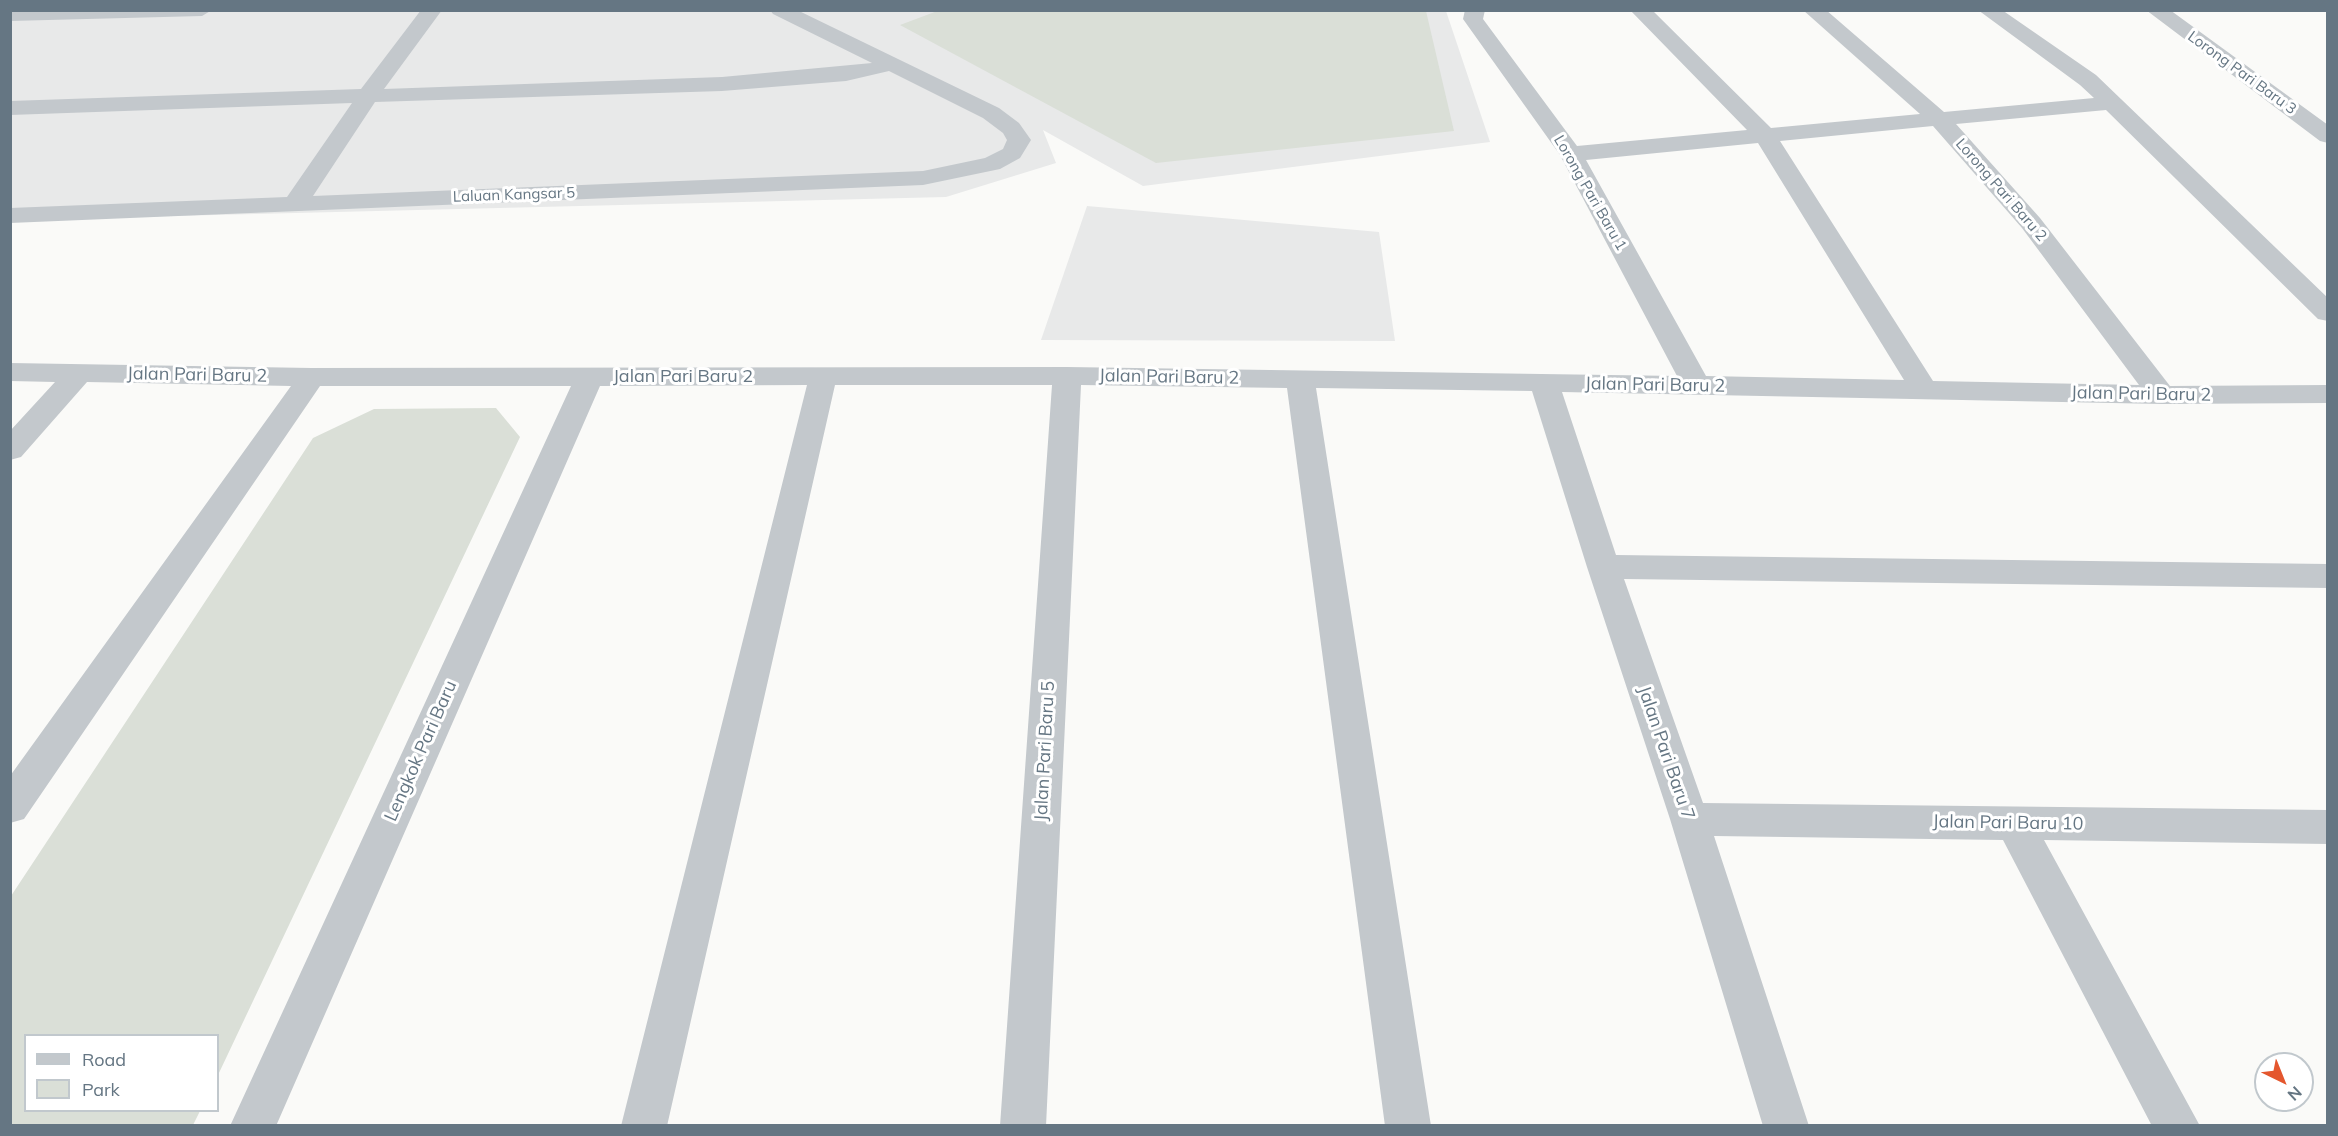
<!DOCTYPE html>
<style>
body{margin:0}
#map{position:relative;width:2338px;height:1136px;overflow:hidden;background:#fafaf8;font-family:Mulish,sans-serif}
canvas{display:block}
.frame{position:absolute;inset:0;border:12px solid #657683;pointer-events:none}
.legend{position:absolute;left:24px;top:1034px;width:195px;height:78px;box-sizing:border-box;background:#fff;border:2px solid #c1c8cd;margin:0;padding:8px 10px;list-style:none;font-size:18px;color:#657683}
.legend li{display:flex;align-items:center;gap:12px;height:30px}
.legend b{width:30px;border:2px solid #c1c8cd}
.north{position:absolute;left:2254px;top:1052px;width:60px;height:60px;box-sizing:border-box;background:#fff;border:2px solid #c1c8cd;border-radius:50%;rotate:137deg;font-size:16px;font-weight:700;line-height:24px;text-align:center;color:#657683}
.north::after{content:'';display:block;margin:auto;width:21px;height:27px;background:#e4572e;clip-path:polygon(50% 0,100% 100%,50% 72%,0 100%)}
</style>
<div id="map">
<canvas width="2338" height="1136"></canvas>
<div class="frame"></div>
<ul class="legend">
<li><b style="height:8px;background:#c3c8cc"></b>Road</li>
<li><b style="height:16px;background:#dadfd7"></b>Park</li>
</ul>
<div class="north">N</div>
</div>
<script>
const g = document.querySelector('canvas').getContext('2d');
g.lineJoin = 'round';
function paint(path, color) {
  g.fillStyle = color;
  g.fill(path, 'evenodd');
}
function shape(rows) {
  const path = new Path2D();
  for (const r of rows) {
    path.moveTo(r[0], r[1]);
    for (let i = 2; i < r.length; i += 2) path.lineTo(r[i], r[i + 1]);
  }
  return path;
}
function label(font, color, halo, rows, align = 'center') {
  g.font = font + ' Mulish,sans-serif';
  g.lineWidth = 6;
  g.setLineDash([]);
  g.textBaseline = 'middle';
  g.strokeStyle = halo;
  g.fillStyle = color;
  for (const [text, x, y, turn = 0] of rows) {
    g.save();
    g.translate(x, y);
    g.rotate((+turn || 0) * Math.PI / 180);
    g.textAlign = isNaN(turn) ? turn : align;
    if (halo) g.strokeText(text, 0, 0);
    g.fillText(text, 0, 0);
    g.restore();
  }
}
paint(shape([
 [10,11,1446,11,1490,142,1143,186,1043,130,1056,163,946,197,11,220],
 [1087,206,1379,232,1395,341,1041,340]
]), '#e8e9e9');
paint(shape([
 [940,10,1426,11,1454,131,1156,163,900,25],
 [496,408,520,437,218,1075,218,1036,26,1036,26,1110,200,1111,193,1125,11,1125,11,896,313,438,374,409]
]), '#dadfd7');
paint(shape([
 [10,10,212,10,202,16,10,21,10,10],
 [421,10,442,10,384,89,722,77,872,63,773,14,770,10,797,10,999,108,1019,123,1031,140,1020,158,1000,169,923,185,10,223,10,208,287,197,352,103,10,115,10,101,361,89,421,10],
 [889,71,983,118,1003,133,1007,140,1003,149,985,158,923,171,313,196,375,102,722,91,846,81,889,71],
 [1465,10,1485,10,1483,19,1577,146,1747,130,1630,10,1652,10,1771,128,1920,114,1803,10,1826,10,1944,112,2094,98,2080,85,1978,10,2002,10,2096,75,2328,298,2328,321,2318,319,2106,110,1956,124,2040,218,2170,386,2328,385,2328,403,2162,404,1562,392,1616,555,2328,564,2328,588,1624,579,1703,803,2328,810,2328,844,2044,840,2200,1126,2152,1126,2003,840,1714,836,1809,1126,1763,1126,1670,819,1587,567,1532,391,1316,388,1431,1126,1385,1126,1287,388,1081,385,1046,1126,1000,1126,1052,385,835,385,667,1126,621,1126,807,385,600,386,276,1126,230,1126,571,386,320,386,24,819,10,823,10,776,291,386,87,382,21,457,10,460,10,431,55,382,10,381,10,363,312,368,1067,367,1677,376,1560,155,1463,19,1465,10],
 [1933,126,2022,228,2139,385,1933,381,1780,141,1933,126],
 [1758,143,1904,380,1706,376,1586,160,1758,143],
 [2146,10,2170,10,2328,125,2328,143,2320,141,2146,10]
]), '#c3c8cc');
label('15px', '#657683', '#fff', [
 ["Lorong Pari Baru 3",2242,73,36],
 ["Lorong Pari Baru 2",2001,190,49],
 ["Lorong Pari Baru 1",1590,193,60],
 ["Laluan Kangsar 5",514,195,-2]
]);
label('18px', '#657683', '#fff', [
 ["Jalan Pari Baru 2",197,375,1],
 ["Jalan Pari Baru 2",683,377],
 ["Jalan Pari Baru 2",1169,377,1],
 ["Jalan Pari Baru 2",1655,385,1],
 ["Jalan Pari Baru 2",2141,394,1],
 ["Lengkok Pari Baru",421,751,-66],
 ["Jalan Pari Baru 5",1045,751,-87],
 ["Jalan Pari Baru 7",1666,753,71],
 ["Jalan Pari Baru 10",2008,823,1]
]);
</script>
